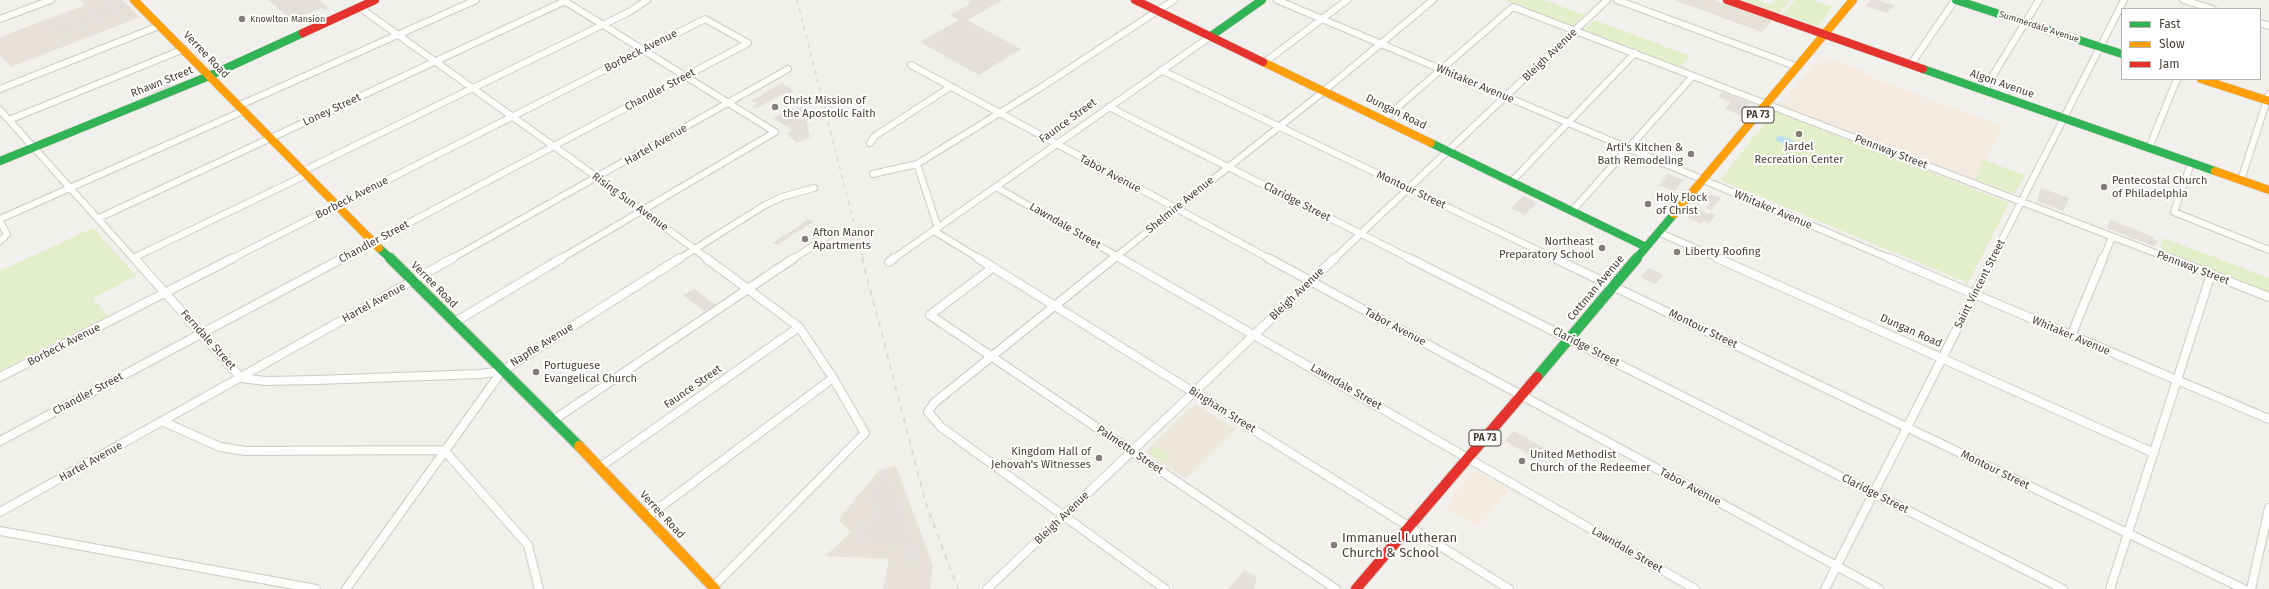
<!DOCTYPE html>
<style>
body{margin:0}
#map{position:relative;width:2269px;height:589px;overflow:hidden;background:#f2f0ec;font-family:"Fira Sans",sans-serif}
canvas{display:block}
.legend{position:absolute;left:2121px;top:8px;width:140px;height:72px;box-sizing:border-box;background:#fff;border:1px solid #b7b3af;margin:0;padding:5px 7px;list-style:none;font-size:12px;color:#4a4137}
.legend li{display:flex;align-items:center;gap:8px;height:20px}
.legend b{width:20px;border:1px solid #b7b3af}
</style>
<div id="map">
<canvas width="2269" height="589"></canvas>
<ul class="legend">
<li><b style="height:5px;background:#30b455"></b>Fast</li>
<li><b style="height:5px;background:#ff9f0a"></b>Slow</li>
<li><b style="height:5px;background:#e5322d"></b>Jam</li>
</ul>
</div>
<script>
const g = document.querySelector('canvas').getContext('2d');
g.lineJoin = 'round';
function paint(path, color) {
  g.fillStyle = color;
  g.fill(path, 'evenodd');
}
function shape(rows) {
  const path = new Path2D();
  for (const r of rows) {
    path.moveTo(r[0], r[1]);
    for (let i = 2; i < r.length; i += 2) path.lineTo(r[i], r[i + 1]);
  }
  return path;
}
function strokePath(path, color, width, dash) {
  g.strokeStyle = color;
  g.lineWidth = width;
  g.lineCap = dash ? 'butt' : 'round';
  g.setLineDash(dash || []);
  g.stroke(path);
}
function label(font, color, halo, rows, align = 'center') {
  g.font = font + ' "Fira Sans",sans-serif';
  g.lineWidth = 4;
  g.setLineDash([]);
  g.textBaseline = 'middle';
  g.strokeStyle = halo;
  g.fillStyle = color;
  for (const [text, x, y, turn = 0] of rows) {
    g.save();
    g.translate(x, y);
    g.rotate((+turn || 0) * Math.PI / 180);
    g.textAlign = isNaN(turn) ? turn : align;
    if (halo) g.strokeText(text, 0, 0);
    g.fillText(text, 0, 0);
    g.restore();
  }
}
paint(shape([
 [80,0,122,0,140,17,11,67,0,55,0,37,85,5],
 [1675,0,1714,0,1772,21,1762,32],
 [896,466,933,566,930,589,883,589,889,559,825,556,851,532,838,520,879,470]
]), '#e7e1d9');
paint(shape([
 [1821,55,1863,71,1868,76,2003,126,1974,179,1783,106,1781,104],
 [1475,470,1509,489,1478,527,1445,507]
]), '#f5eadf');
paint(shape([
 [1195,404,1236,429,1186,479,1145,452]
]), '#ede6db');
paint(shape([
 [1504,0,1543,0,1585,15,1574,26],
 [1742,0,1758,0,1771,5,1775,0,1790,0,1779,13],
 [1795,0,1813,0,1833,7,1817,26,1783,14],
 [1595,20,1690,56,1679,68,1583,30],
 [1774,111,2007,202,2009,203,1968,283,1722,181,1721,179],
 [1984,160,2025,175,2015,194,1974,179],
 [93,228,136,276,93,298,108,316,0,371,0,271],
 [2164,238,2269,278,2269,294,2159,252],
 [1155,447,1169,456,1163,463,1148,453]
]), '#e3eecb');
paint(shape([
 [121,0,130,8,64,33,50,34,49,31,52,26],
 [268,0,319,0,329,8,324,10,321,8,292,20],
 [973,0,1003,0,967,20,1021,49,979,75,920,42,959,20,950,15,970,4,968,3],
 [1675,0,1682,0,1764,31,1762,32],
 [1871,0,1877,0,1895,6,1887,13,1866,6],
 [172,80,174,82,169,85,171,87,154,94,150,90,139,94,134,89,151,82,155,86],
 [782,83,794,91,789,94,786,92,757,108,754,107,757,104,751,101],
 [1722,92,1750,103,1740,115,1725,109,1731,102,1718,97],
 [793,108,804,108,810,137,797,143,787,134,793,130,773,118],
 [1668,174,1683,180,1674,192,1659,185],
 [2041,188,2069,198,2063,211,2037,201],
 [1708,193,1721,198,1711,210,1706,208,1710,203,1702,199],
 [1523,196,1537,203,1525,215,1511,208],
 [1695,208,1709,214,1711,212,1716,215,1709,223,1704,221,1701,224,1688,217],
 [809,219,813,222,777,245,773,243],
 [2110,220,2154,237,2153,239,2158,241,2157,244,2153,246,2107,228],
 [1648,268,1664,275,1656,284,1640,277],
 [694,289,717,306,707,313,683,295],
 [1514,431,1549,451,1541,462,1505,441],
 [890,474,920,559,911,563,904,545,855,542,858,530,881,509,865,497,884,475],
 [1245,570,1257,578,1254,589,1228,589]
]), '#e2dfdc');
paint(shape([
 [1779,135,1806,146,1802,151,1775,140]
]), '#bbe1f2');
const streetFar1 = shape([
 [1277,0,1891,259],
 [1617,0,1798,67],
 [2183,0,2213,9],
 [359,7,576,162,708,259],
 [0,19,51,0],
 [2260,23,2269,26],
 [1265,62,1347,0],
 [1911,64,1955,0],
 [911,65,1270,259],
 [1161,70,1556,259],
 [0,89,159,26],
 [1984,90,2039,0],
 [238,106,476,0],
 [1109,107,1411,259],
 [0,110,134,259],
 [1384,119,1513,7,2171,259],
 [9,120,184,49],
 [870,143,875,136,950,87],
 [2149,148,2177,79],
 [2191,163,2174,212,2269,250],
 [917,164,938,228],
 [303,171,629,12,647,0],
 [873,174,917,164,1040,88,1174,0],
 [2241,180,2269,94],
 [1511,182,1635,53],
 [996,187,1122,259],
 [1572,211,1693,76],
 [99,218,565,1],
 [0,219,243,111],
 [0,222,7,234,0,241],
 [934,231,980,259],
 [1658,232,1720,259],
 [133,258,306,175],
 [231,259,705,19,748,43],
 [341,259,748,43],
 [451,259,788,69],
 [560,259,775,132,563,0],
 [679,259,765,205,782,197,814,188],
 [793,259,834,232],
 [893,259,1211,36],
 [1113,259,1324,91,1433,0],
 [1334,259,1607,0],
 [1992,259,2124,0],
 [2103,259,2112,237]
]);
const street = shape([
 [134,258,241,378,265,381,317,380,480,374,502,371],
 [706,258,799,327,833,378,865,433,711,589],
 [978,258,1509,589],
 [1114,258,934,403,928,412,941,427,1165,589],
 [1120,258,1695,589],
 [1268,258,1879,589],
 [1409,258,2063,589],
 [1554,258,2244,589],
 [1717,258,2154,453],
 [1889,258,2269,419],
 [2169,258,2269,297],
 [889,262,894,258],
 [992,268,930,315,1336,589],
 [455,322,562,258],
 [2071,336,2103,258],
 [0,377,233,258],
 [552,421,794,258],
 [164,422,220,447,245,451,444,450,528,545,539,589],
 [0,441,343,258],
 [600,467,799,327],
 [0,512,453,258],
 [647,517,833,378],
 [0,531,316,589],
 [346,589,502,371,680,258],
 [987,589,1335,258],
 [1825,589,1993,258],
 [2110,589,2211,274],
 [2251,589,2269,508]
]);
const fastFar1 = shape([
 [1956,0,2122,54],
 [1211,36,1262,0],
 [1923,69,2215,171],
 [1431,143,1646,247],
 [0,161,209,76,303,33],
 [379,248,391,259],
 [1636,259,1674,214]
]);
const fast = shape([
 [390,258,579,446],
 [1537,377,1637,258]
]);
const slowFar1 = shape([
 [134,0,379,248],
 [1263,62,1431,143],
 [2201,79,2269,101],
 [2215,171,2269,190],
 [1674,214,1853,0]
]);
const slow = shape([
 [579,446,715,589]
]);
const jamFar1 = shape([
 [1135,0,1263,62],
 [1727,0,1923,69],
 [303,33,375,0]
]);
const jam = shape([
 [1356,589,1537,377]
]);
strokePath(streetFar1, '#cecbc6', 8);
strokePath(street, '#cecbc6', 10);
strokePath(fastFar1, '#d4cec4', 9);
strokePath(fast, '#d4cec4', 12);
strokePath(slowFar1, '#d4cec4', 9);
strokePath(slow, '#d4cec4', 12);
strokePath(jamFar1, '#d4cec4', 9);
strokePath(jam, '#d4cec4', 12);
strokePath(streetFar1, '#fdfdfc', 6);
strokePath(street, '#fdfdfc', 8);
strokePath(fastFar1, '#30b455', 8);
strokePath(fast, '#30b455', 10);
strokePath(slowFar1, '#ff9f0a', 8);
strokePath(slow, '#ff9f0a', 10);
strokePath(jamFar1, '#e5322d', 8);
strokePath(jam, '#e5322d', 10);
strokePath(shape([
 [797,0,863,259]
]), '#dadad9', 1.5, [4.5, 4.5]);
strokePath(shape([
 [862,258,926,504,958,589]
]), '#dadad9', 2, [5.5, 5.5]);
for (const [x, y, r, color] of [
 [242,19,4,"#857e76"],
 [775,107,4,"#857e76"],
 [1799,134,4,"#857e76"],
 [1691,154,4,"#857e76"],
 [2104,187,4,"#857e76"],
 [1648,204,4,"#857e76"],
 [805,239,4,"#857e76"],
 [1602,248,4,"#857e76"],
 [1677,252,4,"#857e76"],
 [536,372,4,"#857e76"],
 [1099,458,4,"#857e76"],
 [1522,461,4,"#857e76"],
 [1334,545,4,"#857e76"]
]) {
  const dot = new Path2D();
  dot.arc(x, y, r, 0, 2 * Math.PI);
  g.fillStyle = color;
  g.fill(dot);
  strokePath(dot, '#fff', 1.5);
}
label('9px', '#4a4137', '#fff', [
 ["Knowlton Mansion",250,19]
], 'left');
label('9px', '#4a4137', '#fff', [
 ["Summerdale Avenue",2039,27,18]
]);
for (const [x, y, w] of [
 [1758,115,32],
 [1485,438,32]
]) {
  const box = new Path2D();
  box.roundRect(x - w / 2, y - 8, w, 16, 3);
  g.fillStyle = '#fff';
  g.fill(box);
  strokePath(box, '#4a4137', 1);
}
label('bold 10px', '#4a4137', null, [
 ["PA 73",1758,115],
 ["PA 73",1485,438]
]);
label('11px', '#4a4137', '#fff', [
 ["Borbeck Avenue",641,51,-27],
 ["Verree Road",206,55,46],
 ["Bleigh Avenue",1550,55,-44],
 ["Rhawn Street",162,82,-22],
 ["Whitaker Avenue",1475,84,23],
 ["Algon Avenue",2002,84,19],
 ["Chandler Street",660,90,-28],
 ["Loney Street",332,110,-25],
 ["Dungan Road",1396,112,26],
 ["Faunce Street",1068,121,-36],
 ["Hartel Avenue",656,145,-30],
 ["Pennway Street",1891,152,21],
 ["Tabor Avenue",1110,174,28],
 ["Montour Street",1411,190,25],
 ["Borbeck Avenue",352,198,-27],
 ["Rising Sun Avenue",630,202,36],
 ["Claridge Street",1297,202,27],
 ["Shelmire Avenue",1180,205,-39],
 ["Whitaker Avenue",1773,210,23],
 ["Lawndale Street",1065,226,30],
 ["Chandler Street",374,242,-28],
 ["Pennway Street",2193,268,21],
 ["Saint Vincent Street",1980,284,-63],
 ["Verree Road",434,285,45],
 ["Cottman Avenue",1596,288,-50],
 ["Bleigh Avenue",1297,294,-44],
 ["Hartel Avenue",374,303,-29],
 ["Tabor Avenue",1395,327,28],
 ["Montour Street",1703,329,26],
 ["Dungan Road",1911,331,24],
 ["Whitaker Avenue",2071,336,23],
 ["Ferndale Street",208,340,48],
 ["Borbeck Avenue",64,345,-27],
 ["Napfle Avenue",542,345,-32],
 ["Claridge Street",1586,347,27],
 ["Faunce Street",693,387,-35],
 ["Lawndale Street",1346,387,30],
 ["Chandler Street",88,394,-28],
 ["Bingham Street",1222,410,32],
 ["Palmetto Street",1130,450,34],
 ["Hartel Avenue",91,462,-29],
 ["Montour Street",1995,470,26],
 ["Tabor Avenue",1690,487,28],
 ["Claridge Street",1875,494,27],
 ["Verree Road",662,515,47],
 ["Bleigh Avenue",1062,518,-44],
 ["Lawndale Street",1627,550,30]
]);
label('11px', '#4a4137', '#fff', [
 ["Christ Mission of",783,101],
 ["the Apostolic Faith",783,114],
 ["Jardel",1799,147,"center"],
 ["Recreation Center",1799,160,"center"],
 ["Arti's Kitchen &",1683,148,"right"],
 ["Bath Remodeling",1683,161,"right"],
 ["Pentecostal Church",2112,181],
 ["of Philadelphia",2112,194],
 ["Holy Flock",1656,198],
 ["of Christ",1656,211],
 ["Afton Manor",813,233],
 ["Apartments",813,246],
 ["Northeast",1594,242,"right"],
 ["Preparatory School",1594,255,"right"],
 ["Liberty Roofing",1685,252],
 ["Portuguese",544,366],
 ["Evangelical Church",544,379],
 ["Kingdom Hall of",1091,452,"right"],
 ["Jehovah's Witnesses",1091,465,"right"],
 ["United Methodist",1530,455],
 ["Church of the Redeemer",1530,468]
], 'left');
label('13px', '#4a4137', '#fff', [
 ["Immanuel Lutheran",1342,538],
 ["Church & School",1342,553]
], 'left');
</script>
